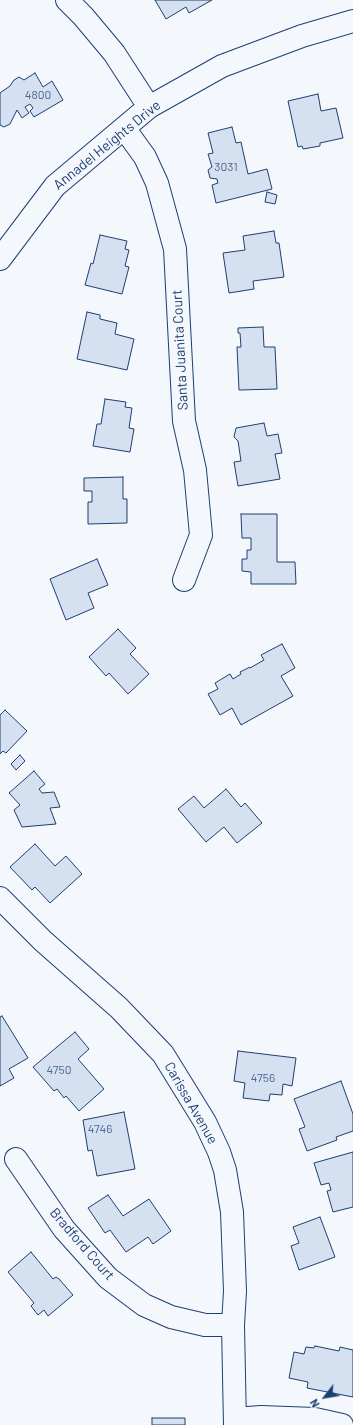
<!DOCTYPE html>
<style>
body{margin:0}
#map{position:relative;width:353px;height:1425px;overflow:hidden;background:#f4f7fb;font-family:Barlow,sans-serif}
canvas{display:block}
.north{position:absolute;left:305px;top:1377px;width:40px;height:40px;-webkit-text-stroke:3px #f4f7fb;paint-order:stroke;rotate:239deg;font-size:11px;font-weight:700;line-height:16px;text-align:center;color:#1d3f73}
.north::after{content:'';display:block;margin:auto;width:14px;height:18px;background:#1d3f73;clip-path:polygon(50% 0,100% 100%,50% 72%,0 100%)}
</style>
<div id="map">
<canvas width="353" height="1425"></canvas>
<div class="north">N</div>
</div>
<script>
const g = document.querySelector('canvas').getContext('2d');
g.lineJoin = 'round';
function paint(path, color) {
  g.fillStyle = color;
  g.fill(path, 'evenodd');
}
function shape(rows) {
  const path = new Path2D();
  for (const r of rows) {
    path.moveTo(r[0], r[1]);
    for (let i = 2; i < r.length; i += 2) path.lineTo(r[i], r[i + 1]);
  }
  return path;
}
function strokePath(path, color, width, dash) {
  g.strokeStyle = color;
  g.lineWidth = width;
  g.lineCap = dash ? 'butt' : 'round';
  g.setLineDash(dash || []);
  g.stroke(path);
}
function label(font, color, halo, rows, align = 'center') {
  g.font = font + ' Barlow,sans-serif';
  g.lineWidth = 3;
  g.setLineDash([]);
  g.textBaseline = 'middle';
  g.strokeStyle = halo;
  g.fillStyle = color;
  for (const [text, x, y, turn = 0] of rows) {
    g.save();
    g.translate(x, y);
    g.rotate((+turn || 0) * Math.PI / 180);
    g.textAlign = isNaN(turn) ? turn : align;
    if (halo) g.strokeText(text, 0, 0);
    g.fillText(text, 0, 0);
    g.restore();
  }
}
const building = shape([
 [155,0,212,0,189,13,186,7,166,19,155,0],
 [35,73,43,87,52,81,63,100,34,117,30,111,33,108,30,104,25,107,29,113,22,118,17,110,10,124,4,127,0,125,0,93,10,86,14,80,19,77,24,80,35,73],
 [318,94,321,111,336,108,343,138,320,143,320,146,303,149,302,146,298,147,288,101,318,94],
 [232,127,236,143,241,142,248,174,267,169,272,189,216,203,212,185,218,183,217,179,210,178,208,170,212,167,208,154,213,153,208,133,232,127],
 [267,192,277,195,275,204,265,202,267,192],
 [274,231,276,243,279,243,284,277,253,281,254,289,229,293,223,253,245,250,243,236,274,231],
 [100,235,127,241,125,249,129,250,125,266,129,267,122,294,85,285,91,263,93,264,100,235],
 [87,312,100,315,100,319,117,323,115,334,134,339,127,370,77,359,87,312],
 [263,327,264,347,275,347,277,389,239,390,237,347,241,347,240,333,238,333,238,328,263,327],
 [105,399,126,402,125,407,132,408,129,428,134,429,130,452,93,446,97,424,101,424,105,399],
 [264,423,267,436,278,434,282,453,275,454,280,479,238,486,234,462,241,461,238,441,234,437,236,428,264,423],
 [123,477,123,499,127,499,127,523,88,524,88,502,92,502,92,491,84,491,84,478,123,477],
 [241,514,277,514,277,562,295,562,296,584,251,584,251,572,242,571,242,559,247,559,247,550,251,550,251,538,242,538,241,514],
 [97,559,108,585,88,593,94,608,66,620,50,579,97,559],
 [118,629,136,648,130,654,149,674,128,694,109,673,106,676,89,657,118,629],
 [282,644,295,668,281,676,293,696,241,725,232,708,220,715,208,694,218,689,215,683,230,674,233,679,241,674,240,672,250,667,250,668,264,660,261,655,282,644],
 [5,710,27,731,6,753,3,751,0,754,0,715,5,710],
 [20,755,25,761,16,770,11,764,20,755],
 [34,771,45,784,39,789,42,793,54,792,60,807,50,808,56,824,22,827,14,810,20,805,9,793,34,771],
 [226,789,241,807,245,803,262,823,237,843,224,827,206,842,178,809,194,796,204,808,226,789],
 [35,844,55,866,66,856,82,874,50,903,35,887,32,890,10,867,35,844],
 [2,1016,28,1058,9,1069,14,1078,0,1086,0,1017,2,1016],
 [75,1032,89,1049,78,1059,104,1089,79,1111,66,1096,64,1098,57,1089,54,1091,33,1067,75,1032],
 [238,1051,296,1058,292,1086,283,1084,282,1095,270,1094,269,1101,243,1098,245,1083,234,1081,238,1051],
 [341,1081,353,1114,353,1131,336,1137,337,1140,307,1151,299,1129,305,1127,294,1099,341,1081],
 [124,1112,135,1169,97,1176,92,1150,88,1151,83,1120,124,1112],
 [353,1152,353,1207,333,1212,327,1191,331,1190,329,1183,321,1185,314,1163,353,1152],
 [108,1195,123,1216,149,1199,171,1231,153,1244,148,1237,126,1252,110,1230,105,1233,88,1208,108,1195],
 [320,1217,335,1257,299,1270,291,1246,299,1243,293,1227,320,1217],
 [31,1252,53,1279,56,1277,59,1279,73,1295,48,1316,44,1310,38,1315,31,1306,34,1303,8,1272,31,1252],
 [315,1346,339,1351,340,1347,353,1350,353,1397,307,1388,308,1382,289,1378,294,1352,304,1354,306,1347,314,1348,315,1346],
 [152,1418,185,1418,185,1425,152,1425,152,1418]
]);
paint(building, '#d5e0f0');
strokePath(building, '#1d3f73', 1);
const minor = shape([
 [67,0,83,16,114,53,149,107],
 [124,128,145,157,157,183,175,249,184,421,195,470,201,535,184,580],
 [0,259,55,186,149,107,222,66,302,36,353,21],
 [0,898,43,941,119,1008,163,1054,205,1122,219,1152,225,1170,232,1212,235,1291,233,1325,235,1425],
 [16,1159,64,1229,108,1278,144,1305,171,1317,205,1325,233,1325],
 [235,1419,261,1417,315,1419,342,1425]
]);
strokePath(minor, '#1d3f73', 24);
strokePath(minor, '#f4f7fb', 22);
label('12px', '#4b6792', null, [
 ["4800",38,95],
 ["3031",226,167],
 ["4750",59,1070],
 ["4756",263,1078],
 ["4746",100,1129]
]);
label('14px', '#1d3f73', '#f4f7fb', [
 ["Annadel Heights Drive",107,145,-39],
 ["Santa Juanita Court",180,350,-93],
 ["Carissa Avenue",191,1103,60],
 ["Bradford Court",82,1244,49]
]);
</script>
